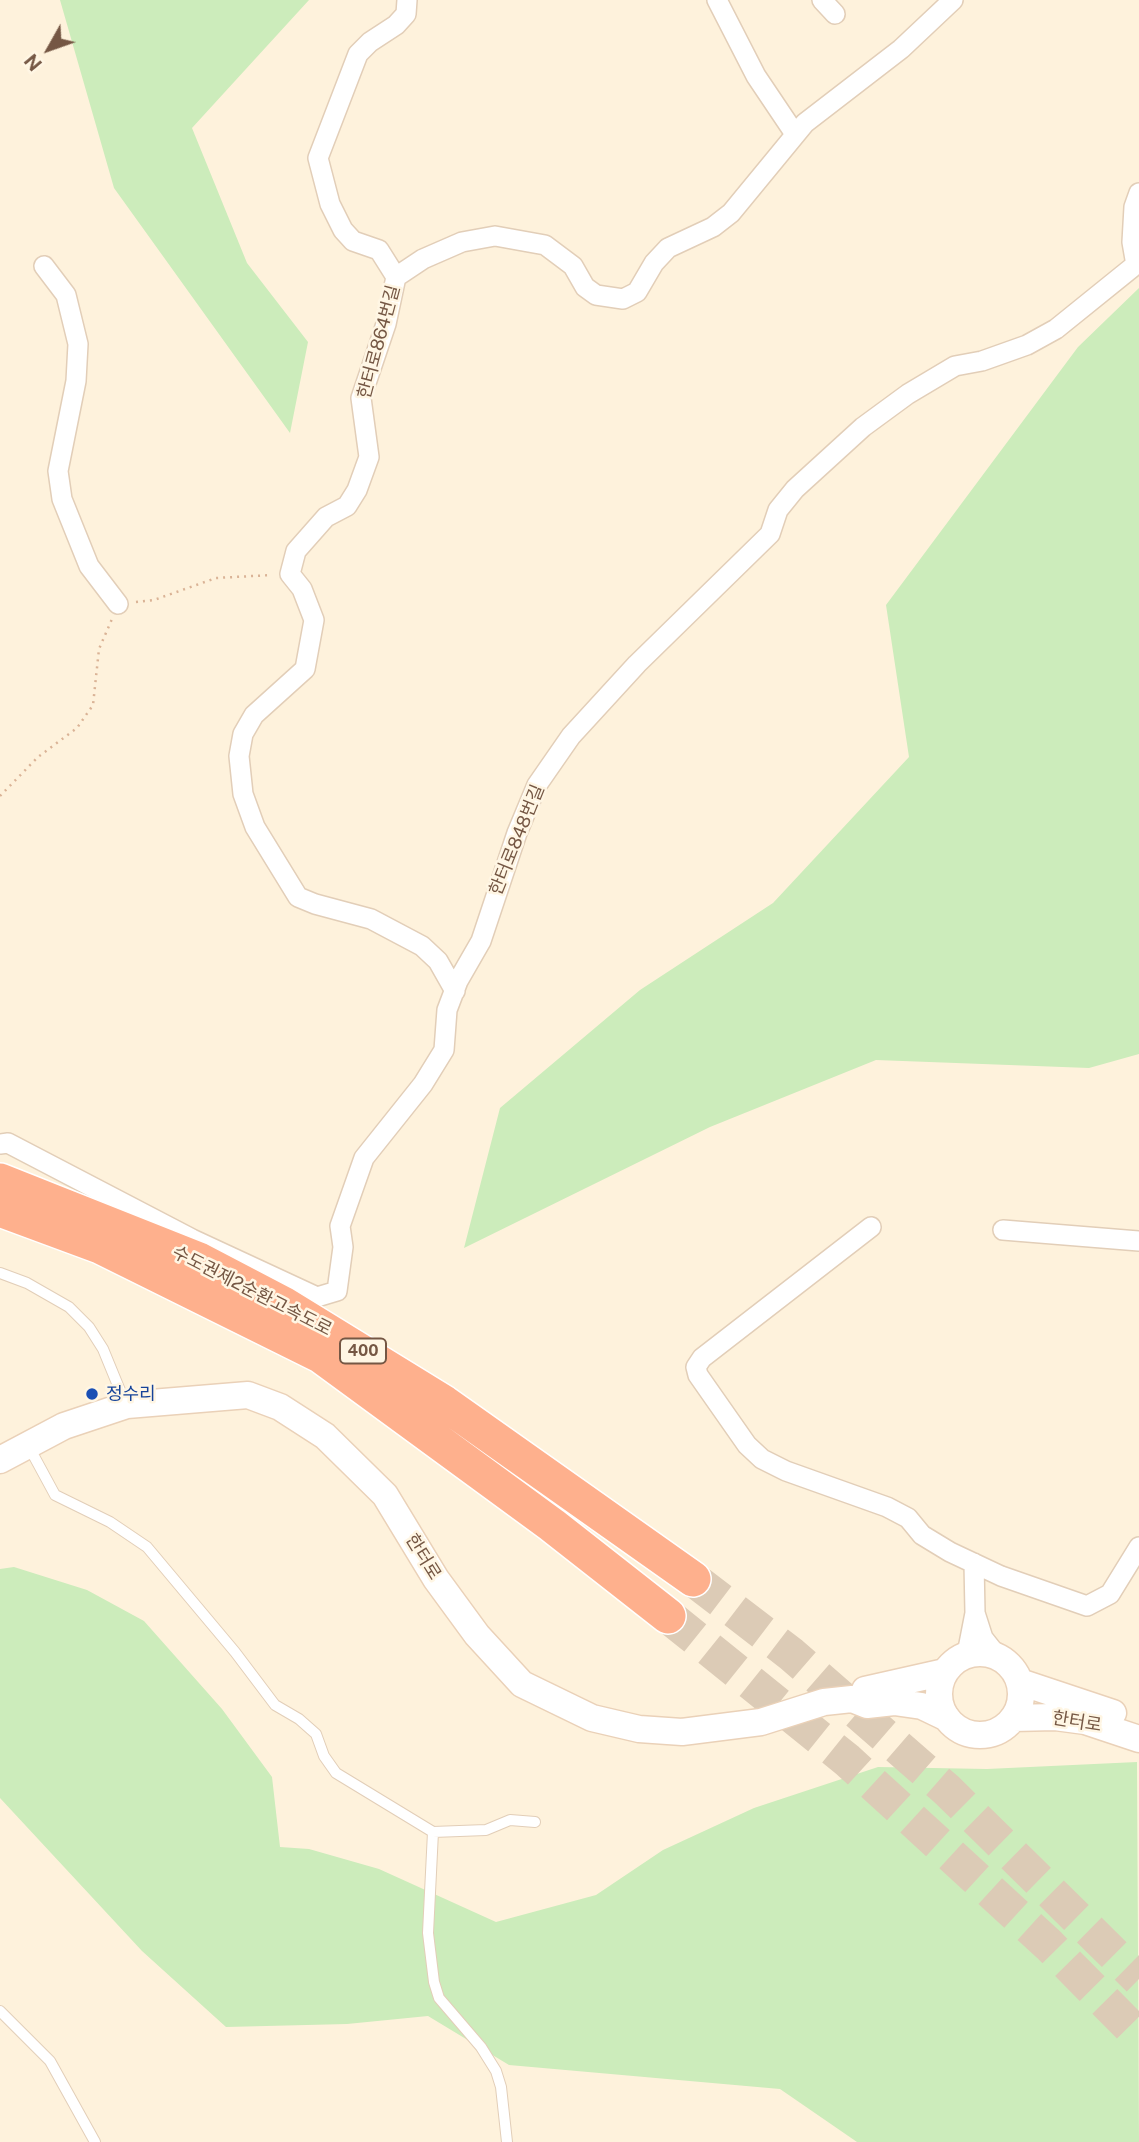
<!DOCTYPE html>
<meta charset="utf-8">
<style>
body{margin:0}
#map{position:relative;width:1139px;height:2142px;overflow:hidden;background:#fef2dc;font-family:"Public Sans",sans-serif}
canvas{display:block}
.north{position:absolute;left:14px;top:14px;width:70px;height:70px;-webkit-text-stroke:5px #fff6e4;paint-order:stroke;rotate:230deg;font-size:19px;font-weight:700;line-height:28px;text-align:center;color:#755744}
.north::after{content:'';display:block;margin:auto;width:24px;height:32px;background:#755744;clip-path:polygon(50% 0,100% 100%,50% 72%,0 100%)}
</style>
<div id="map">
<canvas width="1139" height="2142"></canvas>
<div class="north">N</div>
</div>
<script>
const g = document.querySelector('canvas').getContext('2d');
g.lineJoin = 'round';
function paint(path, color) {
  g.fillStyle = color;
  g.fill(path, 'evenodd');
}
function shape(rows) {
  const path = new Path2D();
  for (const r of rows) {
    if (r.length === 3) {
      path.moveTo(r[0] + r[2], r[1]);
      path.arc(r[0], r[1], r[2], 0, 2 * Math.PI);
      continue;
    }
    path.moveTo(r[0], r[1]);
    for (let i = 2; i < r.length; i += 2) path.lineTo(r[i], r[i + 1]);
  }
  return path;
}
function strokePath(path, color, width, dash) {
  g.strokeStyle = color;
  g.lineWidth = width;
  g.lineCap = dash ? 'butt' : 'round';
  g.setLineDash(dash || []);
  g.stroke(path);
}
function label(font, color, halo, rows, align = 'center') {
  g.font = font + ' "Public Sans","Noto Sans KR",sans-serif';
  g.lineWidth = 5;
  g.setLineDash([]);
  g.textBaseline = 'middle';
  g.strokeStyle = halo;
  g.fillStyle = color;
  for (const [text, x, y, turn = 0] of rows) {
    g.save();
    g.translate(x, y);
    g.rotate((+turn || 0) * Math.PI / 180);
    g.textAlign = isNaN(turn) ? turn : align;
    if (halo) g.strokeText(text, 0, 0);
    g.fillText(text, 0, 0);
    g.restore();
  }
}
paint(shape([
 [60,0,309,0,192,128,247,263,308,342,290,433,114,188],
 [1139,288,1139,1054,1089,1068,876,1060,710,1127,464,1248,500,1108,640,990,773,903,909,757,886,605,1078,347],
 [14,1567,87,1590,144,1621,222,1709,272,1777,280,1847,309,1849,379,1869,496,1922,596,1895,663,1850,754,1808,878,1767,987,1769,1137,1762,1139,2142,857,2142,780,2089,509,2065,428,2016,347,2024,226,2027,142,1951,0,1798,0,1569]
]), '#ccecbb');
strokePath(shape([
 [693,1579,791,1654,947,1790,1139,1979],
 [668,1616,847,1760,1049,1945,1139,2036]
]), '#dccbb6', 35, [35, 18]);
const service = shape([
 [0,1273,27,1283,69,1307,89,1327,103,1349,126,1405],
 [29,1447,55,1495,110,1522,147,1547,235,1652,275,1705,299,1719,316,1734,324,1756,336,1773,433,1832,486,1830,510,1820,535,1822],
 [433,1832,428,1933,434,1982,439,1998,481,2047,496,2071,501,2087,507,2142],
 [0,2011,50,2061,95,2142]
]);
const minor = shape([
 [407,0,406,14,396,25,370,42,358,54,318,158,330,204,343,230,353,241,379,250,396,277,386,324,361,398,369,457,357,490,347,506,326,517,296,551,290,574,302,589,314,620,305,669,254,715,243,734,239,756,243,794,255,827,298,897,315,904,371,919,422,946,438,961,455,991],
 [717,0,756,76,795,134],
 [822,0,835,14],
 [1136,265,1132,242,1134,207,1139,193],
 [44,266,66,295,78,344,76,381,58,471,62,499,89,566,118,604],
 [396,277,423,259,462,242,495,236,545,245,573,266,585,287,596,295,623,299,637,292,654,263,668,248,713,227,731,213,805,123,901,49,953,0],
 [0,1144,8,1143,192,1239,317,1297,337,1291,343,1247,340,1226,364,1158,423,1084,444,1050,447,1010,458,981,481,941,517,833,537,785,571,736,637,664,770,534,778,510,795,489,863,427,908,394,955,366,982,361,1027,345,1056,329,1139,262],
 [871,1227,702,1358,696,1367,698,1375,747,1445,762,1459,786,1471,887,1507,908,1518,922,1535,950,1552,1001,1576,1087,1606,1110,1594,1139,1547],
 [1003,1230,1139,1241],
 [974,1563,975,1613],
 [967,1654,975,1613,983,1638,998,1657]
]);
const secondary = shape([
 [0,1460,64,1426,127,1405,248,1395,280,1407,325,1436,385,1495,436,1579,477,1635,522,1684,592,1718,639,1729,682,1732,761,1722,824,1702,852,1699,867,1705,894,1702,922,1706,947,1718],
 [980,1694,41],
 [1020,1682,1113,1713],
 [865,1690,945,1672],
 [1013,1718,1055,1717,1085,1721,1139,1739]
]);
const motorway = shape([
 [0,1181,199,1260,283,1304,444,1403,693,1579],
 [0,1209,100,1246,320,1355,552,1525,668,1616]
]);
strokePath(service, '#e2ceb8', 12);
strokePath(minor, '#e2ceb8', 22);
strokePath(secondary, '#ead1b8', 29);
strokePath(motorway, '#fff', 38);
strokePath(shape([
 [136,602,154,600,216,578,272,575],
 [0,796,38,757,77,728,93,705,99,649,112,619]
]), '#dab396', 2.5, [2, 5]);
strokePath(service, '#fff', 10);
strokePath(minor, '#fff', 19);
strokePath(secondary, '#fff', 26);
strokePath(motorway, '#feb08d', 35);
for (const [x, y, r, color] of [
 [92,1394,7,"#1a4fb4"]
]) {
  const dot = new Path2D();
  dot.arc(x, y, r, 0, 2 * Math.PI);
  g.fillStyle = color;
  g.fill(dot);
  strokePath(dot, '#fff6e4', 2.5);
}
for (const [x, y, w] of [
 [363,1351,46]
]) {
  const box = new Path2D();
  box.roundRect(x - w / 2, y - 12.5, w, 25, 5);
  g.fillStyle = '#fff6e4';
  g.fill(box);
  strokePath(box, '#755744', 2);
}
label('bold 16px', '#755744', null, [
 ["400",363,1351]
]);
label('18px', '#755744', '#fff6e4', [
 ["한터로864번길",379,342,-75],
 ["한터로848번길",517,840,-68],
 ["수도권제2순환고속도로",252,1291,27],
 ["한터로",423,1557,58],
 ["한터로",1077,1722,9]
]);
label('18px', '#164399', '#fff6e4', [
 ["정수리",106,1394]
], 'left');
</script>
